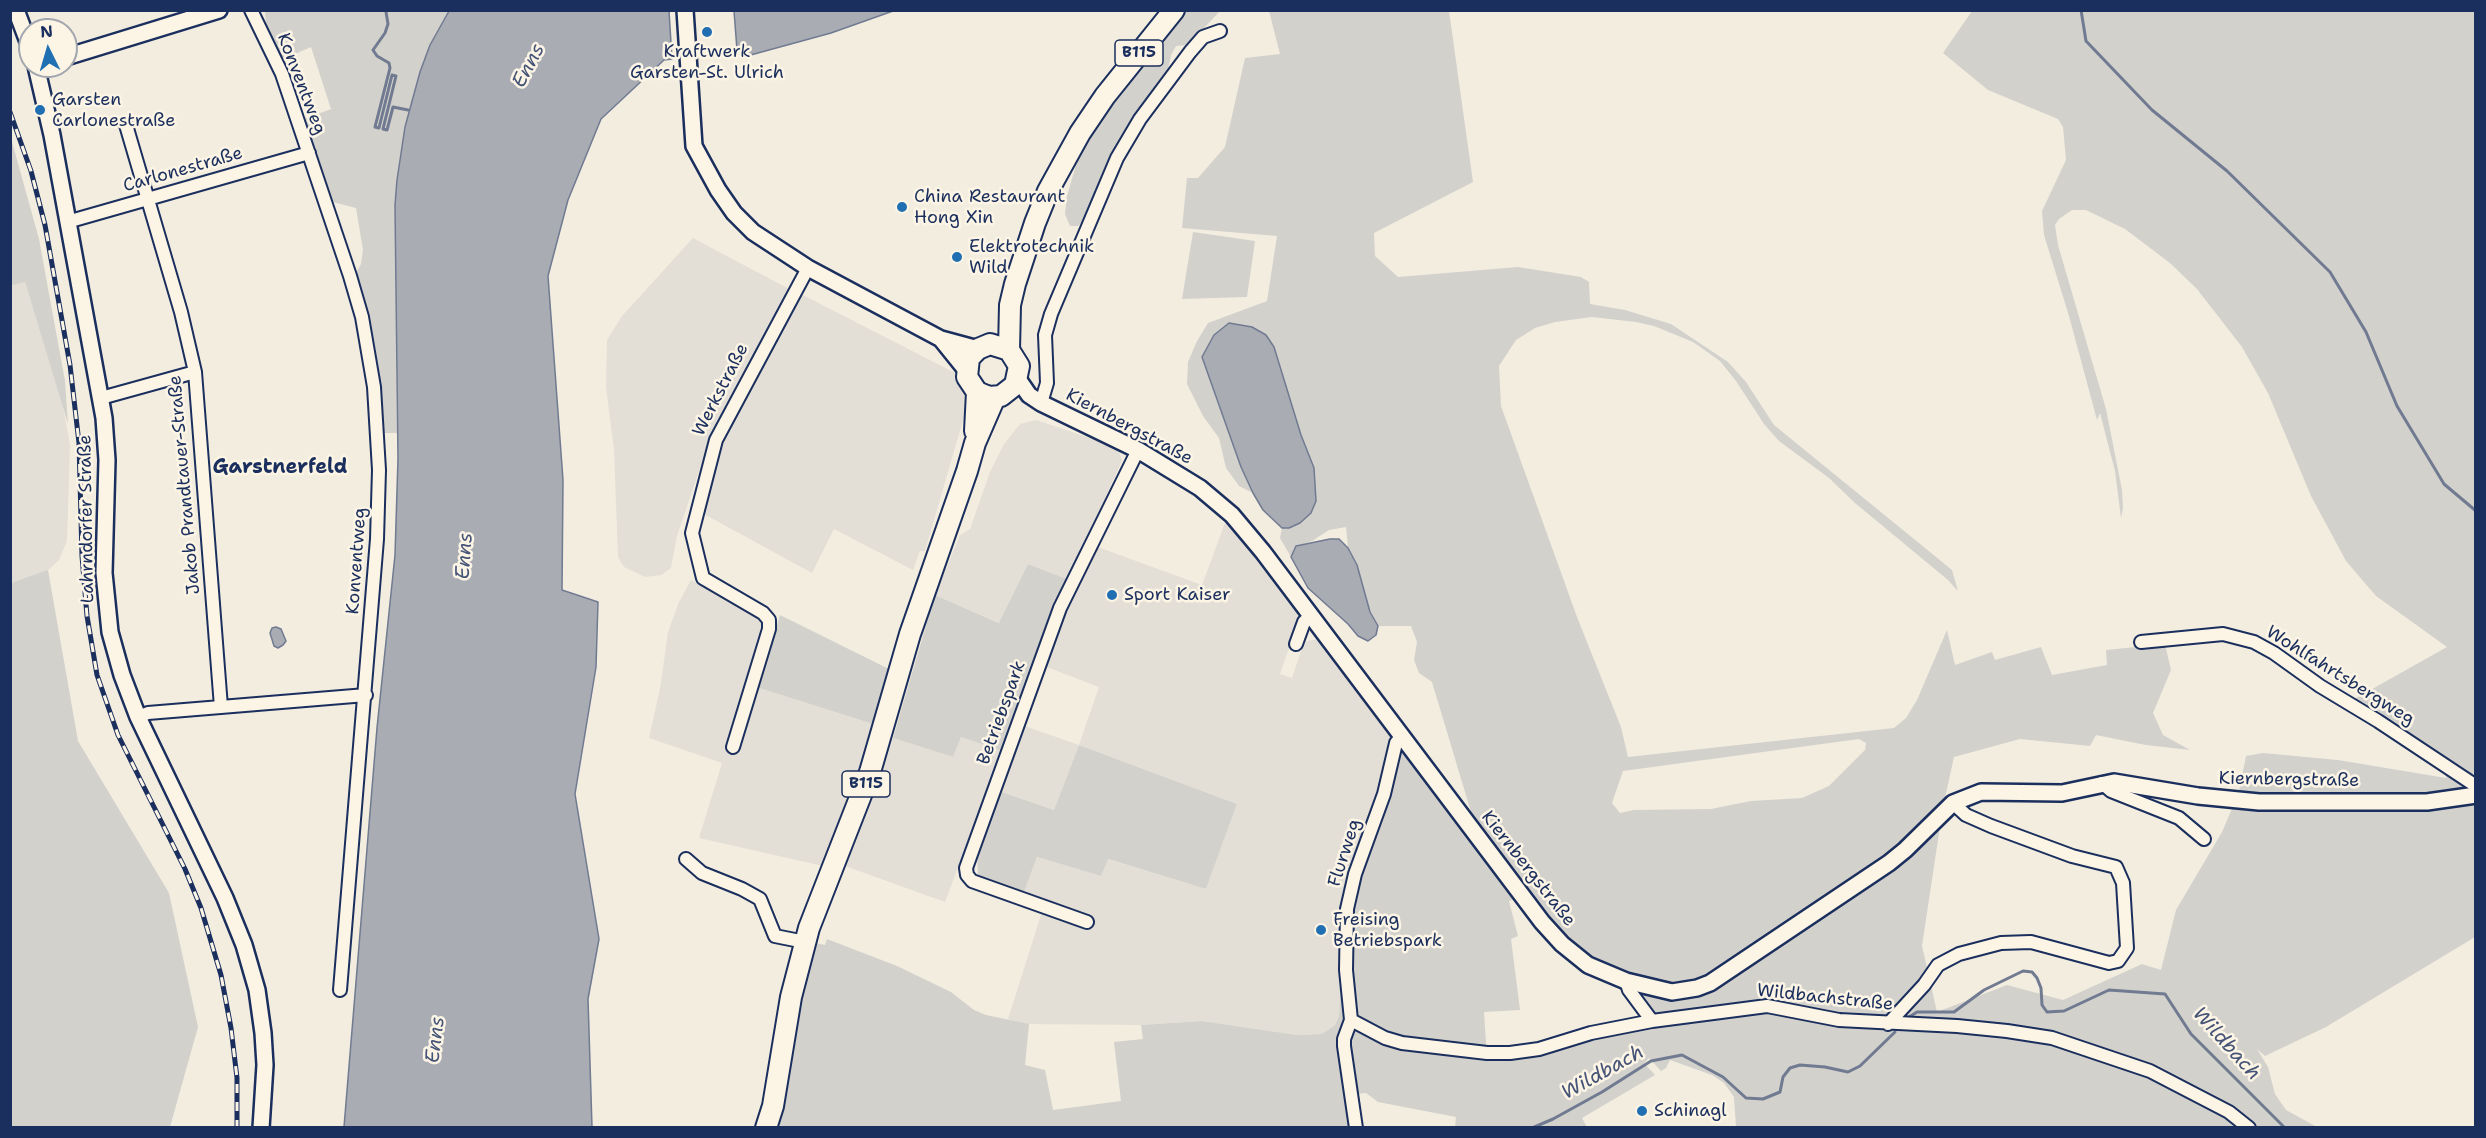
<!DOCTYPE html>
<meta charset="utf-8">
<style>
body{margin:0}
#map{position:relative;width:2486px;height:1138px;overflow:hidden;background:#f3ede0;font-family:"Shantell Sans",sans-serif}
canvas{display:block}
.frame{position:absolute;inset:0;border:12px solid #1b2f5e;pointer-events:none}
.north{position:absolute;left:18px;top:18px;width:60px;height:60px;box-sizing:border-box;background:#fcf5e5;border:2px solid #a2a6af;border-radius:50%;rotate:355deg;font-size:16px;font-weight:700;line-height:24px;text-align:center;color:#1b2f5e}
.north::after{content:'';display:block;margin:auto;width:21px;height:27px;background:#1f6fb2;clip-path:polygon(50% 0,100% 100%,50% 72%,0 100%)}
</style>
<div id="map">
<canvas width="2486" height="1138"></canvas>
<div class="frame"></div>
<div class="north">N</div>
</div>
<script>
const g = document.querySelector('canvas').getContext('2d');
g.lineJoin = 'round';
function paint(path, color) {
  g.fillStyle = color;
  g.fill(path, 'evenodd');
}
function shape(rows) {
  const path = new Path2D();
  for (const r of rows) {
    path.moveTo(r[0], r[1]);
    for (let i = 2; i < r.length; i += 2) path.lineTo(r[i], r[i + 1]);
  }
  return path;
}
function strokePath(path, color, width, dash) {
  g.strokeStyle = color;
  g.lineWidth = width;
  g.lineCap = dash ? 'butt' : 'round';
  g.setLineDash(dash || []);
  g.stroke(path);
}
function label(font, color, halo, rows, align = 'center') {
  g.font = font + ' "Shantell Sans",sans-serif';
  g.lineWidth = 5;
  g.setLineDash([]);
  g.textBaseline = 'middle';
  g.strokeStyle = halo;
  g.fillStyle = color;
  for (const [text, x, y, turn = 0] of rows) {
    g.save();
    g.translate(x, y);
    g.rotate((+turn || 0) * Math.PI / 180);
    g.textAlign = isNaN(turn) ? turn : align;
    if (halo) g.strokeText(text, 0, 0);
    g.fillText(text, 0, 0);
    g.restore();
  }
}
paint(shape([
 [693,238,789,289,709,442,677,536,671,568,661,575,645,577,624,567,618,557,614,450,606,387,607,340,622,316],
 [10,278,12,284,25,282,63,406,70,445,67,541,59,560,40,578,19,584,10,582],
 [799,293,963,377,966,410,925,551,920,551,913,570,834,529,812,573,702,513,716,448],
 [1036,420,1108,444,1119,451,1122,461,1067,579,1028,564,1000,623,935,595,960,535,970,529,990,472,1004,444,1020,424],
 [1226,520,1252,549,1298,610,1296,628,1280,674,1292,678,1302,648,1307,641,1318,639,1389,731,1391,743,1389,761,1343,922,1339,1016,1335,1025,1322,1034,1297,1035,1202,1021,1141,1025,1021,1024,1008,1019,1046,899,1024,892,1037,857,1101,876,1107,859,1206,889,1237,804,1079,745,1054,810,999,791,1022,725,1079,745,1099,687,1044,666,1067,605,1095,546,1202,585],
 [691,580,757,615,762,624,763,630,738,711,730,747,756,687,876,725,857,788,823,866,699,838,722,763,649,738,660,689,668,632,679,602],
 [961,737,1002,751,945,902,845,866,880,779,893,738,953,757]
]), '#e3dfd6');
paint(shape([
 [265,11,449,11,430,45,400,157,397,180,395,205,397,433,381,433,355,275,361,264,363,250,356,208,329,201,317,156,304,119,331,109,311,47,281,60,266,25],
 [1186,11,1220,11,1188,45,1176,46,1171,55,1168,70,1086,218,1078,226,1070,226,1065,214,1067,196,1080,151,1156,46,1173,29],
 [1269,11,1449,11,1473,182,1374,233,1375,256,1398,277,1518,267,1581,277,1589,282,1590,304,1625,310,1671,324,1728,362,1746,382,1774,425,1952,570,1958,591,1948,580,1855,503,1829,478,1779,441,1764,424,1736,381,1720,361,1693,342,1654,326,1636,322,1592,317,1555,322,1535,328,1516,340,1499,366,1501,406,1577,617,1621,727,1628,757,1894,728,1906,718,1917,700,1947,630,1955,665,1992,652,1995,660,2041,647,2052,675,2107,665,2106,650,2165,644,2171,670,2153,713,2163,735,2190,750,2146,745,2096,735,2090,746,2020,739,1954,757,1943,807,1903,845,1787,926,1691,987,1644,981,1593,961,1569,942,1474,822,1432,682,1419,673,1414,660,1417,642,1411,626,1378,626,1370,612,1357,565,1348,548,1346,527,1329,530,1312,541,1297,546,1291,557,1280,538,1282,528,1289,528,1314,468,1301,435,1274,347,1266,335,1202,357,1241,467,1253,493,1239,486,1226,468,1219,438,1203,416,1187,384,1188,362,1197,341,1208,323,1267,301,1277,236,1182,228,1187,178,1198,178,1225,147,1245,58,1280,54],
 [1859,739,1866,743,1865,750,1829,786,1802,798,1751,801,1711,809,1634,810,1620,813,1612,803,1623,771],
 [1972,11,2475,11,2476,771,2472,775,2464,774,2349,702,2447,647,2376,596,2346,561,2311,496,2268,393,2242,347,2197,289,2170,263,2125,229,2086,210,2072,210,2059,219,2055,225,2058,245,2106,409,2122,490,2123,508,2121,518,2115,471,2100,413,2097,420,2069,316,2044,235,2042,211,2066,160,2063,127,2058,119,1988,90,1943,53],
 [11,138,39,239,65,381,68,424,25,282,12,285,11,278],
 [1193,232,1255,241,1247,297,1182,299],
 [1028,564,1067,579,1002,751,961,737,953,757,893,738,935,595,999,623],
 [48,570,78,741,169,893,198,1027,170,1127,11,1127,11,583],
 [780,615,891,670,876,725,756,687,767,659],
 [2322,693,2379,725,2461,781,2462,791,2453,795,2238,796,2246,756,2263,753,2338,760,2446,778,2447,773,2435,764,2323,697],
 [1079,745,1237,804,1206,889,1108,859,1101,876,1037,857,1024,892,978,876,977,852,999,791,1054,810],
 [1400,747,1406,748,1518,898,1509,901,1518,936,1511,939,1520,1010,1484,1012,1487,1058,1648,1026,1615,981,1689,993,1941,820,1922,946,1937,1012,2007,985,2063,1000,2142,964,2161,970,2176,910,2222,832,2234,804,2475,800,2475,937,2326,1027,2265,1056,2257,1049,2268,1067,2275,1094,2286,1110,2317,1127,1736,1127,1734,1097,1724,1083,1712,1075,1670,1060,1666,1068,1661,1071,1649,1058,1644,1063,1655,1075,1582,1118,1587,1127,1455,1127,1456,1117,1378,1102,1366,1093,1354,1094,1349,1037,1355,1032,1364,1032,1366,1024,1359,1016,1351,989,1352,900],
 [1343,922,1345,1004,1342,1030,1336,1038,1340,1044,1354,1127,772,1128,811,942,825,945,827,939,897,966,951,992,974,1010,986,1015,1029,1024,1025,1065,1045,1070,1053,1110,1121,1101,1114,1042,1143,1039,1141,1025,1202,1021,1297,1035,1322,1034,1335,1025,1339,1016]
]), '#d3d1cc');
const water = shape([
 [449,11,669,11,672,59,664,60,601,119,568,200,548,276,563,480,562,590,598,602,596,667,575,794,599,939,588,999,592,1127,344,1127,377,728,395,555,398,459,395,205,397,180,405,127,420,72,430,45,449,11],
 [734,11,734,10,893,11,831,33,747,56,737,50,734,11],
 [1229,323,1252,327,1266,335,1274,347,1301,435,1314,468,1316,501,1311,513,1300,523,1289,528,1282,528,1263,510,1253,493,1241,467,1202,357,1214,335,1229,323],
 [1330,539,1339,539,1348,548,1357,565,1370,612,1378,626,1376,635,1368,641,1358,636,1348,624,1308,588,1291,557,1296,546,1330,539],
 [276,627,281,629,286,641,283,645,278,648,274,646,270,633,272,628,276,627]
]);
paint(water, '#a9acb3');
strokePath(water, '#707a91', 1.5);
strokePath(shape([
 [388,10,386,12,388,24,385,33,373,50,377,56,389,63,390,68,375,127,379,128,392,75,396,76,383,129,387,130,393,107,408,110],
 [2081,10,2086,41,2152,110,2227,171,2330,272,2366,332,2397,406,2444,484,2476,511],
 [1906,1019,1917,1012,1954,1012,1984,990,2023,971,2032,972,2037,978,2041,988,2042,1005,2047,1012,2064,1011,2109,990,2165,994,2191,1034,2285,1128],
 [1532,1128,1553,1119,1602,1092,1651,1061,1682,1055,1723,1077,1746,1098,1763,1099,1780,1092,1783,1077,1790,1068,1800,1065,1825,1067,1848,1072,1860,1066,1895,1032]
]), '#707a91', 3);
const minor = shape([
 [251,10,282,74,350,276,362,317,374,387,379,470,377,539,340,990],
 [126,125,181,312,195,372,221,707],
 [67,222,309,153],
 [101,398,195,372],
 [1041,403,1047,383,1045,335,1051,314,1117,158,1140,119,1190,52,1203,37,1220,31],
 [2141,642,2223,634,2254,642,2274,653,2320,686,2378,721,2473,784],
 [1296,644,1304,622,1311,615],
 [138,717,148,713,366,695],
 [733,747,769,629,769,620,763,613,703,578,692,533,716,440,808,268],
 [2102,783,2111,791,2179,818,2204,839],
 [686,859,702,873,742,889,760,899,775,936,805,942],
 [1087,922,972,881,967,875,966,868,1060,608,1138,450],
 [1626,981,1629,990,1652,1021],
 [1351,1020,1385,1038,1402,1043,1487,1053,1510,1053,1539,1049,1591,1033,1652,1021,1767,1006,1839,1020,1957,1026,2007,1031,2052,1038,2150,1071,2229,1112,2249,1128],
 [1888,1024,1924,985,1938,965,1959,954,2001,943,2031,942,2109,963,2118,961,2127,948,2123,883,2116,867,2072,856,1991,826,1966,815,1953,803],
 [1356,1128,1344,1046,1344,1039,1351,1020,1346,970,1347,909,1355,874,1384,794,1396,743,1402,736]
]);
const tertiary = shape([
 [16,10,30,47],
 [685,10,694,146,718,190,734,213,753,232,808,268,941,339,978,349],
 [66,57,219,10],
 [36,66,52,135,104,418,107,460,104,573,110,632,122,675,138,717,225,898,244,945,257,990,263,1033,265,1065,261,1128],
 [941,339,966,370],
 [1018,379,1029,395,1041,403,1138,450,1200,488,1232,515,1263,552,1542,922,1562,944,1588,965,1626,981,1672,992,1697,988,1710,983,1889,863,1905,850,1953,803,1981,792,2062,793,2114,782,2198,796,2259,802,2427,802,2476,795]
]);
const primary = shape([
 [1009,350,1010,305,1015,284,1035,223,1048,191,1080,133,1105,96,1174,10],
 [975,431,977,392,967,377,969,358,978,349,990,344,1009,350,1019,366,1015,385,1001,396,989,397,977,392],
 [766,1128,773,1106,791,997,809,928,870,772,910,634,967,471,975,443,995,397]
]);
strokePath(minor, '#1b2f5e', 16);
strokePath(tertiary, '#1b2f5e', 20);
strokePath(primary, '#1b2f5e', 24);
strokePath(minor, '#fcf5e5', 12);
strokePath(tertiary, '#fcf5e5', 15);
strokePath(primary, '#fcf5e5', 20);
const rail = shape([
 [10,112,31,171,45,225,70,365,79,443,82,556,87,616,97,675,118,735,185,869,201,908,221,975,231,1028,237,1078,237,1128]
]);
strokePath(rail, '#1b2f5e', 5);
strokePath(rail, '#fcf5e5', 3, [9]);
for (const [x, y, r, color] of [
 [707,32,6,"#1f6fb2"],
 [40,110,6,"#1f6fb2"],
 [902,207,6,"#1f6fb2"],
 [957,257,6,"#1f6fb2"],
 [1112,595,6,"#1f6fb2"],
 [1321,930,6,"#1f6fb2"],
 [1642,1111,6,"#1f6fb2"]
]) {
  const dot = new Path2D();
  dot.arc(x, y, r, 0, 2 * Math.PI);
  g.fillStyle = color;
  g.fill(dot);
  strokePath(dot, '#fcf5e5', 2);
}
for (const [x, y, w] of [
 [1139,53,48],
 [866,784,48]
]) {
  const box = new Path2D();
  box.roundRect(x - w / 2, y - 13, w, 26, 4.5);
  g.fillStyle = '#fcf5e5';
  g.fill(box);
  strokePath(box, '#1b2f5e', 1.5);
}
label('bold 16px', '#1b2f5e', null, [
 ["B115",1139,53],
 ["B115",866,784]
]);
label('18px', '#1b2f5e', '#fcf5e5', [
 ["Kraftwerk",707,52,"center"],
 ["Garsten-St. Ulrich",707,73,"center"],
 ["Garsten",52,100],
 ["Carlonestraße",52,121],
 ["China Restaurant",914,197],
 ["Hong Xin",914,218],
 ["Elektrotechnik",969,247],
 ["Wild",969,268],
 ["Sport Kaiser",1124,595],
 ["Freising",1333,920],
 ["Betriebspark",1333,941],
 ["Schinagl",1654,1111]
], 'left');
label('18px', '#1b2f5e', '#fcf5e5', [
 ["Konventweg",301,84,69],
 ["Carlonestraße",183,170,-16],
 ["Werkstraße",721,390,-63],
 ["Kiernbergstraße",1129,427,28],
 ["Jakob Prandtauer-Straße",185,485,-95],
 ["Lahrndorfer Straße",87,519,-91],
 ["Konventweg",357,561,-86],
 ["Wohlfahrtsbergweg",2340,676,32],
 ["Betriebspark",1002,713,-70],
 ["Kiernbergstraße",2289,780,1],
 ["Flurweg",1345,853,-72],
 ["Kiernbergstraße",1528,869,52],
 ["Wildbachstraße",1825,998,6]
]);
label('italic 20px', '#465478', '#fcf5e5', [
 ["Enns",529,66,-62],
 ["Enns",465,556,-86],
 ["Enns",436,1040,-83],
 ["Wildbach",2226,1044,48],
 ["Wildbach",1603,1073,-29]
]);
label('bold 20px', '#1b2f5e', '#fcf5e5', [
 ["Garstnerfeld",280,468]
]);
</script>
